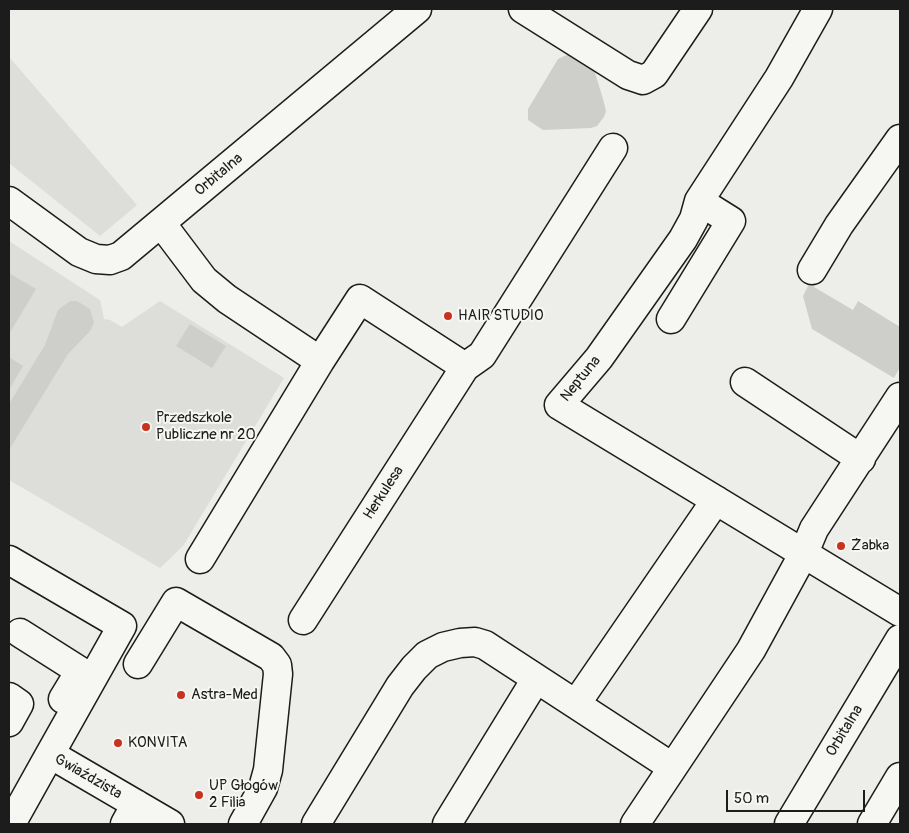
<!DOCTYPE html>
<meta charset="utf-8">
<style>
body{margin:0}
#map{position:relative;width:909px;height:833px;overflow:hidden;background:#edede9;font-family:Pangolin,sans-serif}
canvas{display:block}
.frame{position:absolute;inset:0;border:10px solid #1c1c1c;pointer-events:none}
.scale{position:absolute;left:726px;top:790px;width:139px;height:22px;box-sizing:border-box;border:2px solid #1c1c1c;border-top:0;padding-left:6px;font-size:15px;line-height:18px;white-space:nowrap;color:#1c1c1c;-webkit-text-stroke:4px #f6f6f2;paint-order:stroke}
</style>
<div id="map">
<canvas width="909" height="833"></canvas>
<div class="frame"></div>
<div class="scale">50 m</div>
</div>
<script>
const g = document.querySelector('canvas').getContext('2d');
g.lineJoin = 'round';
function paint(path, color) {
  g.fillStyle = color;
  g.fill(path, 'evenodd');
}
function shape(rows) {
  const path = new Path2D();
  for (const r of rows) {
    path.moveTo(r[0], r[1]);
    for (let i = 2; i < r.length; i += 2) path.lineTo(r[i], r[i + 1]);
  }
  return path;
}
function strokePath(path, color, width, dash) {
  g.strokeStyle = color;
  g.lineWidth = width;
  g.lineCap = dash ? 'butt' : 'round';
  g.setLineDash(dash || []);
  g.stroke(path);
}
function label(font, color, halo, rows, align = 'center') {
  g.font = font + ' Pangolin,sans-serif';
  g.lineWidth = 4;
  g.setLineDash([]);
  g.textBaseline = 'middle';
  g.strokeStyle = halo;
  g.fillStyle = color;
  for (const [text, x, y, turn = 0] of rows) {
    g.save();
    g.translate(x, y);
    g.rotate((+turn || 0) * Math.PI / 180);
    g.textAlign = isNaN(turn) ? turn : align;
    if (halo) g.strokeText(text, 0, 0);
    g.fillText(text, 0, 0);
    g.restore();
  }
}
paint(shape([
 [10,58,137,205,100,236,9,163],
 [9,241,100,300,104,319,110,320,122,327,160,301,284,378,183,546,160,568,9,480]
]), '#ddddda');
paint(shape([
 [571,53,592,63,603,99,606,111,604,117,597,126,591,128,543,130,528,120,528,109,558,59],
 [9,273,36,289,9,334],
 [809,284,853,310,858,301,900,327,900,367,894,378,812,329,803,296],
 [70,301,77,301,90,309,94,323,90,331,68,354,9,450,9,404,45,345,58,310],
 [190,324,226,346,212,368,176,346],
 [9,357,23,366,9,390]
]), '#cececb');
const minor = shape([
 [523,9,628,75,643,80,654,74,698,9],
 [818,9,779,78,699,201,694,219,683,239,599,358,559,405,900,612],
 [9,201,79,252,96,259,110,260,121,256,417,9],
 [161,223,204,280,227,299,320,361,360,299,465,367,303,620],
 [812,270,839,225,900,139],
 [671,319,731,221,699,201],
 [465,367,482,355,613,148],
 [745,382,861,459],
 [200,559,320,361],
 [9,560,122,626,50,754],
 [20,633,80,671,63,699],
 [138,664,176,602,271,657,277,665,278,674,268,770,263,788,243,824],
 [9,697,19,704,9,722],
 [576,704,716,500],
 [11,824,50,754,170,824],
 [125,824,136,804],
 [316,824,400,686,414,668,427,655,443,647,460,643,475,642,485,645,672,767],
 [447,824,536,679],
 [635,824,751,650,804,553,814,529,900,397],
 [789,824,900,639]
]);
const major = shape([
 [872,824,900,777]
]);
strokePath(minor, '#1c1c1c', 31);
strokePath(major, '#1c1c1c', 31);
strokePath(minor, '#f6f6f2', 28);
strokePath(major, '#f6f6f2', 28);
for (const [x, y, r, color] of [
 [448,316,5,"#c8321e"],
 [146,427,5,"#c8321e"],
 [841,546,5,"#c8321e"],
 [181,695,5,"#c8321e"],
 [118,743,5,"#c8321e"],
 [199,795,5,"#c8321e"]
]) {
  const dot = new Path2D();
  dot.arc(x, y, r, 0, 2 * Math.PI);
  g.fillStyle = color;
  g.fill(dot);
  strokePath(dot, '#f6f6f2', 2);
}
label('15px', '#1c1c1c', '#f6f6f2', [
 ["Orbitalna",219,175,-40],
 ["Neptuna",581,379,-51],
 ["Herkulesa",384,493,-57],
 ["Orbitalna",845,731,-59],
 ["Gwiaździsta",88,777,30]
]);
label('15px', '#1c1c1c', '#f6f6f2', [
 ["HAIR STUDIO",458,316],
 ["Przedszkole",156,418],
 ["Publiczne nr 20",156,435],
 ["Żabka",851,546],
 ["Astra-Med",191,695],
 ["KONVITA",128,743],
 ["UP Głogów",209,786],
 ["2 Filia",209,803]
], 'left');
</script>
